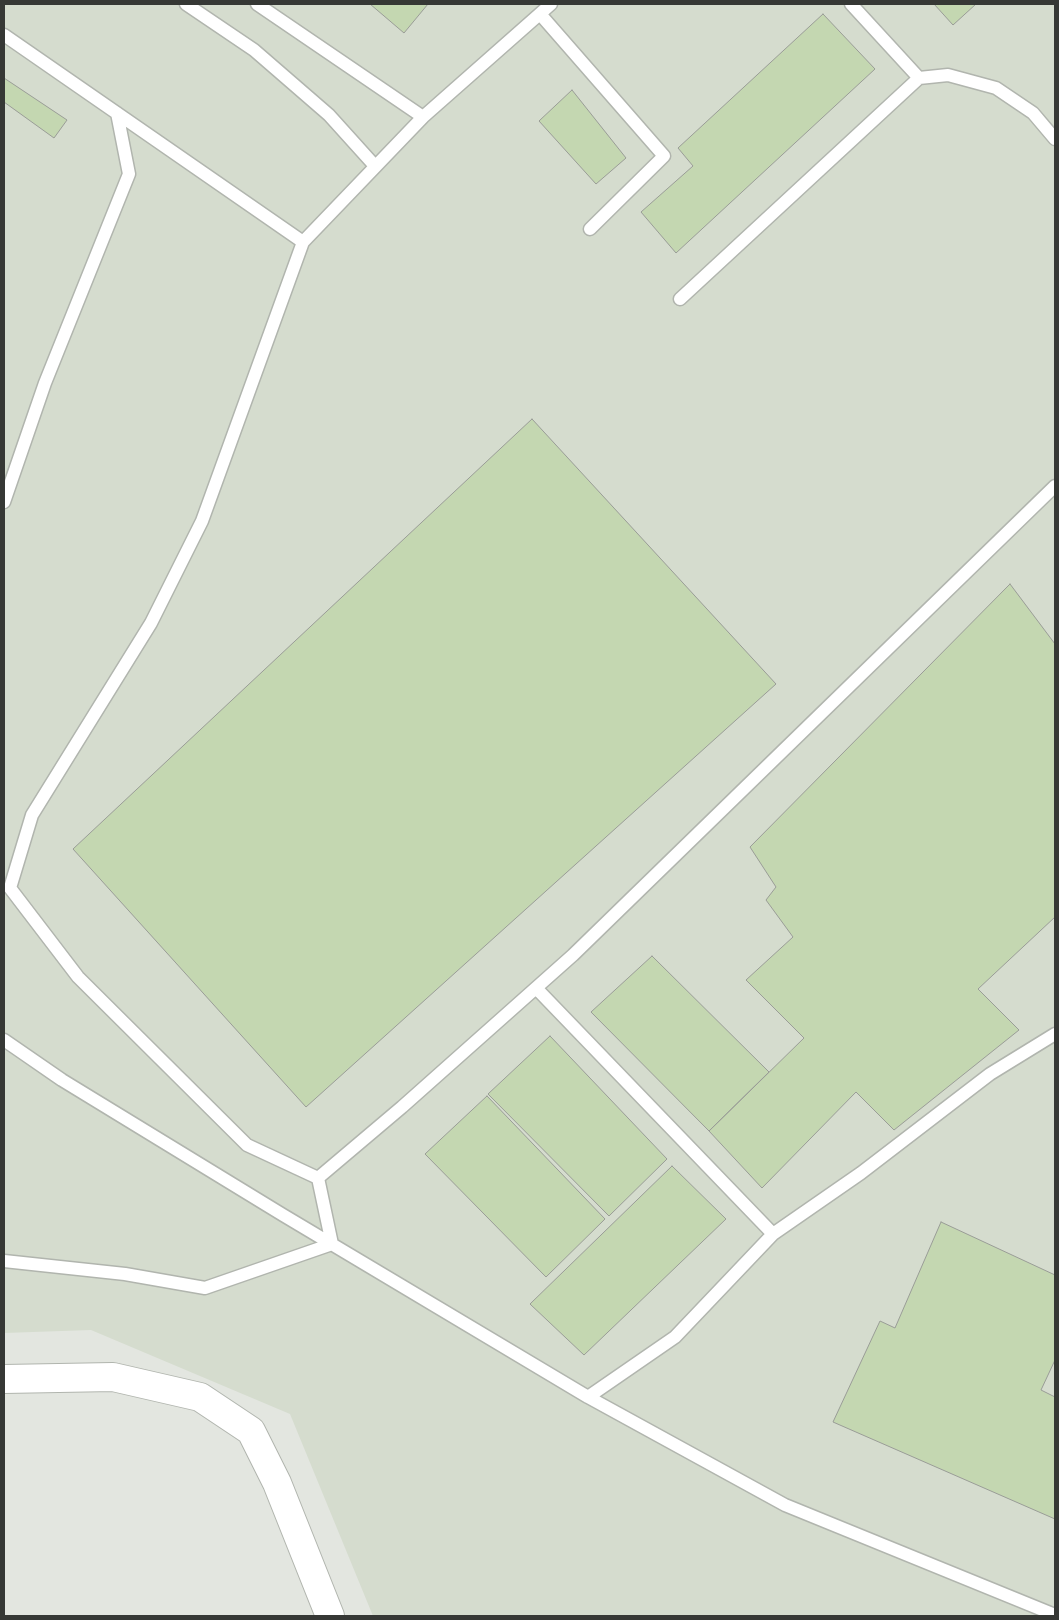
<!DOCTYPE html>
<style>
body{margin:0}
#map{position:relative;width:1059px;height:1620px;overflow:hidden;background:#e3e6e0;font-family:"Libre Baskerville",serif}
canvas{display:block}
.frame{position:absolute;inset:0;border:5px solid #363835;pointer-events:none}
</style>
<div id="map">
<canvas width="1059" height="1620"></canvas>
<div class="frame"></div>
</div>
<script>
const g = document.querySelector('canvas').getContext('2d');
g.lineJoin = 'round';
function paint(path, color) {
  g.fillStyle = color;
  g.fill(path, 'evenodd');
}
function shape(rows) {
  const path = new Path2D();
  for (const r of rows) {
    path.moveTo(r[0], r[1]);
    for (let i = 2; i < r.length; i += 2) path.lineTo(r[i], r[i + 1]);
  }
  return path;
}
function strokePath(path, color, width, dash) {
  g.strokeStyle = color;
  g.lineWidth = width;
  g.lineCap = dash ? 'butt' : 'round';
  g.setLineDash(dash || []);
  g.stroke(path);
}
paint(shape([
 [4,4,1055,4,1055,1616,373,1616,290,1414,91,1330,4,1333]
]), '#d5dcce');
const building = shape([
 [370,4,428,4,404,33,370,4],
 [934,4,976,4,953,25,934,4],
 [823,14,875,69,676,253,641,212,693,166,678,148,823,14],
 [4,78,67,120,54,138,4,102,4,78],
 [572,90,626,158,596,184,539,121,572,90],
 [532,419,776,684,306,1107,73,849,532,419],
 [1010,584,1055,644,1055,917,978,989,1019,1030,894,1130,856,1092,762,1188,709,1131,804,1038,746,980,793,937,766,900,776,887,750,847,1010,584],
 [652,956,769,1072,709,1131,591,1012,652,956],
 [550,1036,667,1159,609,1216,488,1094,550,1036],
 [487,1096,605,1219,546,1277,425,1154,487,1096],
 [672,1166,726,1219,584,1355,530,1304,672,1166],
 [941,1222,1055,1275,1055,1360,1041,1390,1055,1397,1055,1519,833,1422,880,1321,895,1328,941,1222]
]);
paint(building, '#c4d7b1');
strokePath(building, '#9a9d97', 1);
const service = shape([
 [186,4,254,50,329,115,375,166],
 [257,4,423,117],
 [851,4,919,78,948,75,996,88,1033,113,1055,139],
 [540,14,664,156,590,229],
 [4,35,303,242],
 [680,299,919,78],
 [4,502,45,383,129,174,117,113],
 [536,988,773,1234],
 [4,1040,62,1080,283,1215,588,1397,785,1505,1055,1615],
 [318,1178,402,1107,573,955,1055,486],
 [4,1261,125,1274,205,1288,332,1244,318,1178,247,1145,78,977,10,888,32,815,151,623,202,521,303,242,423,117,551,4],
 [588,1397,675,1337,773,1234,861,1173,990,1074,1055,1034]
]);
const tertiary = shape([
 [4,1379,113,1377,200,1397,251,1431,277,1483,330,1616]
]);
strokePath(service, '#b1b5ae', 15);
strokePath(tertiary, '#b1b5ae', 30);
strokePath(service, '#fff', 12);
strokePath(tertiary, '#fff', 28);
</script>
